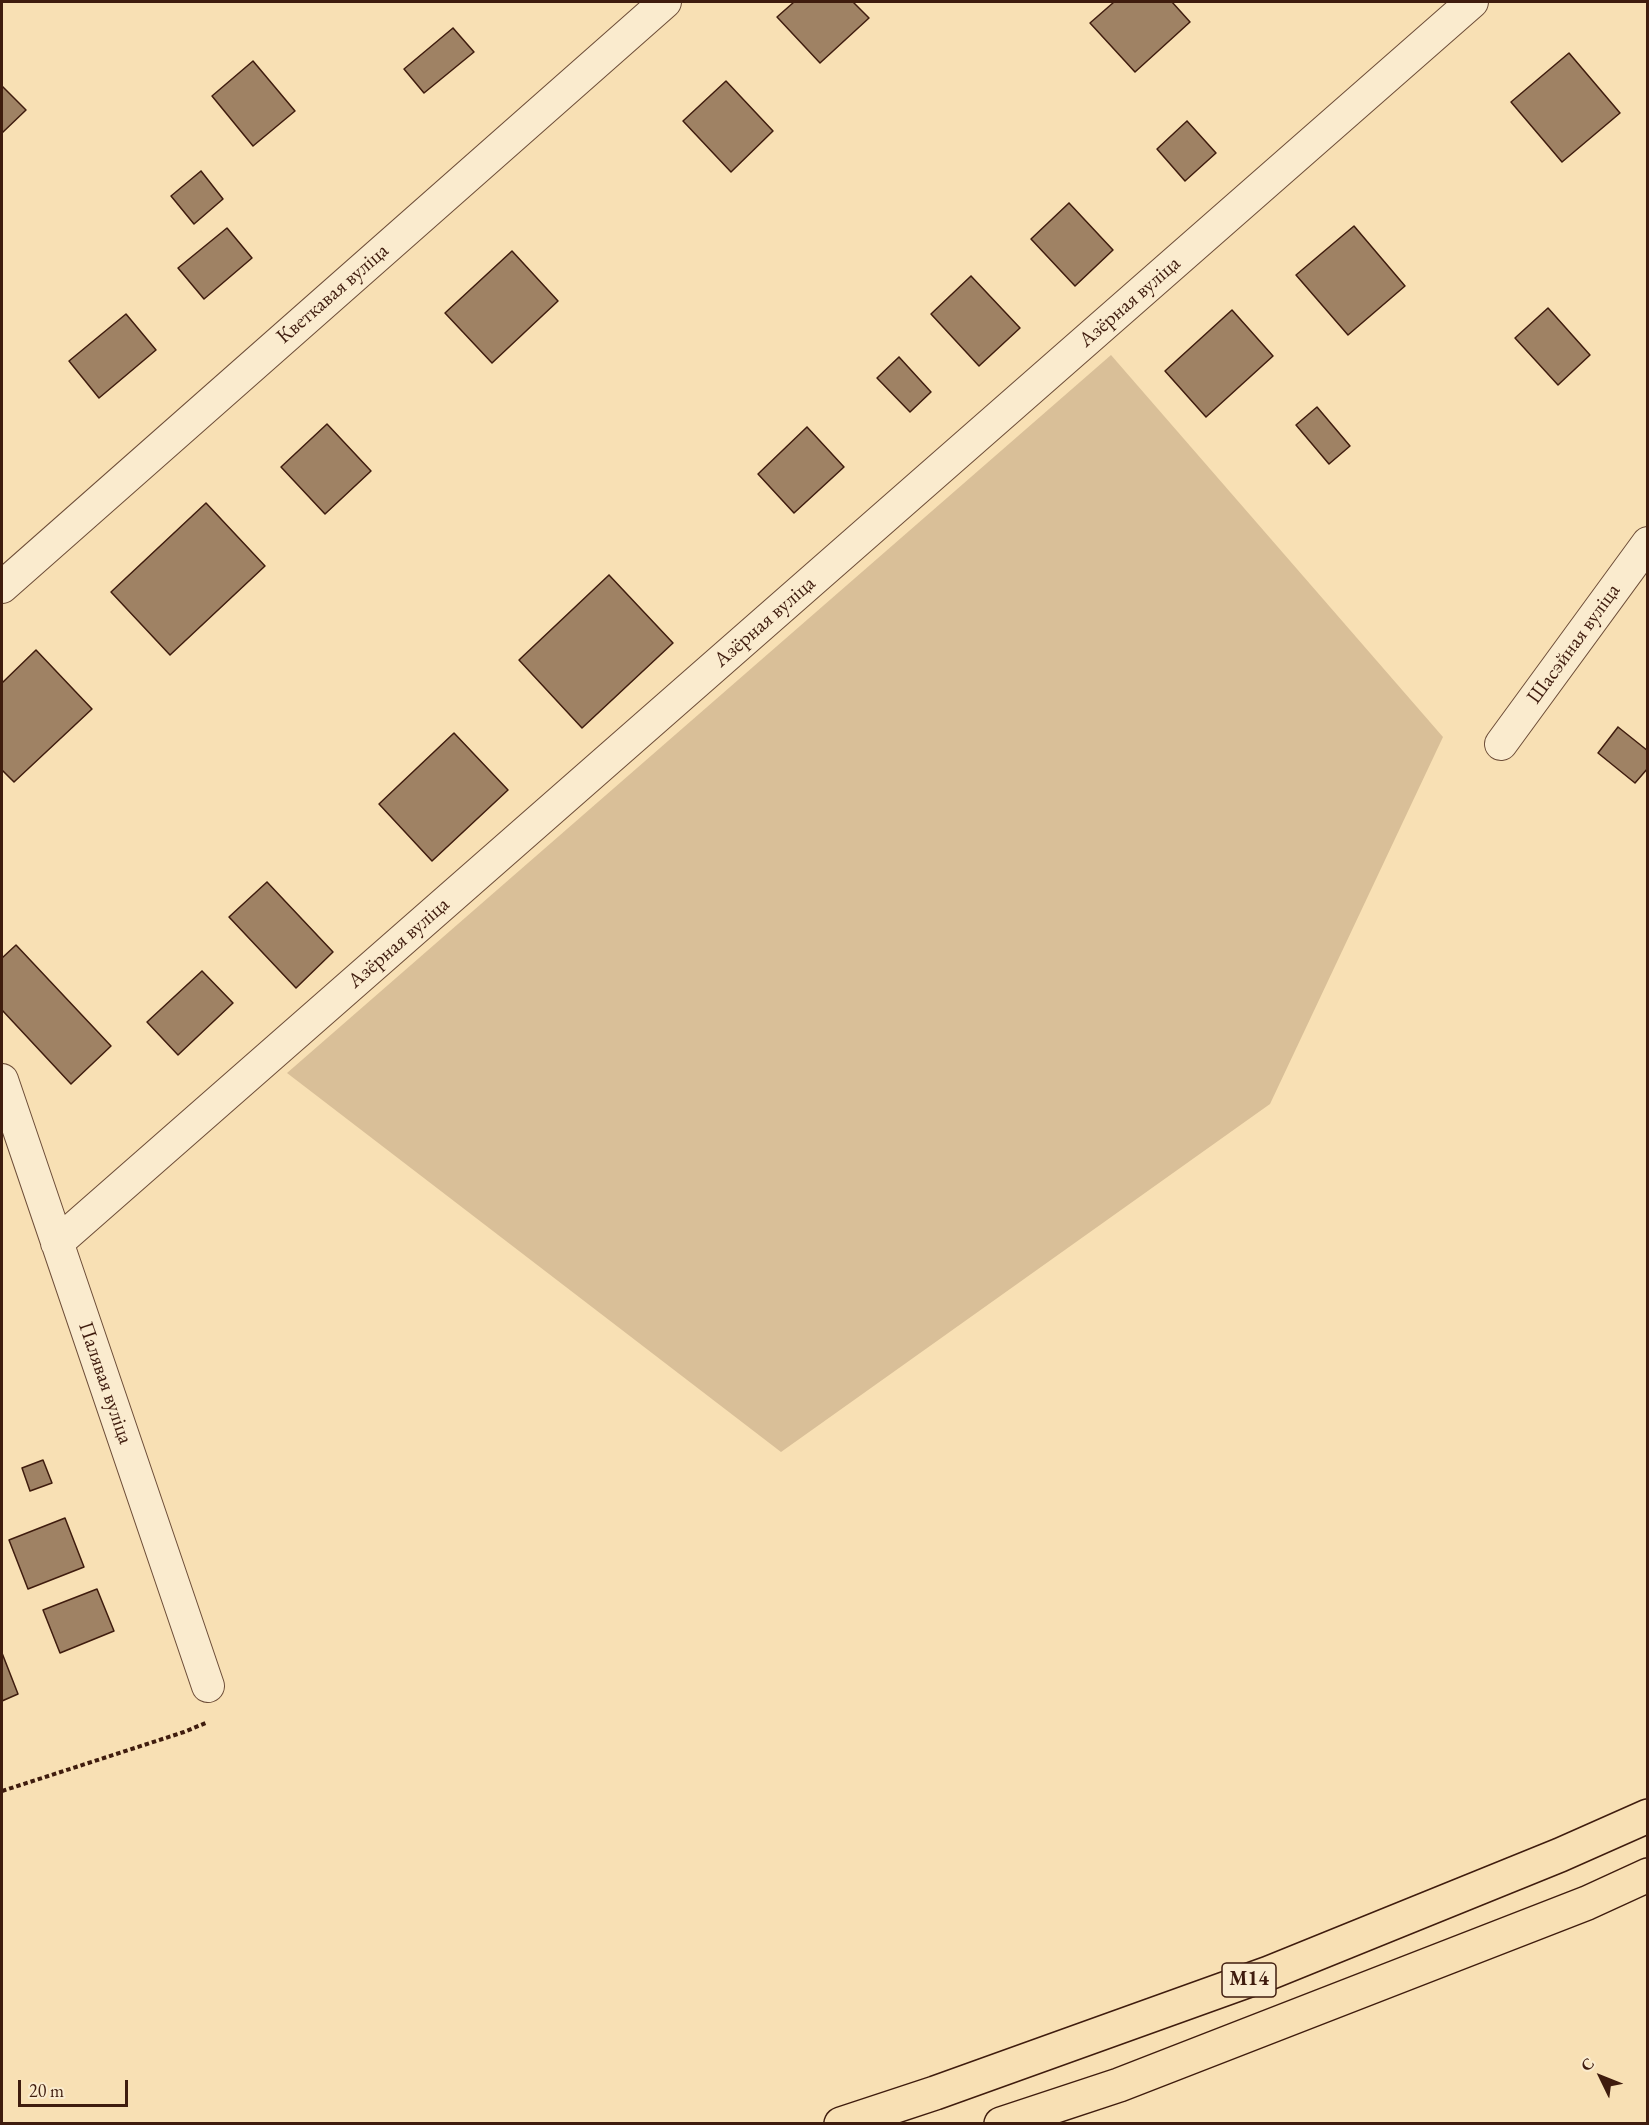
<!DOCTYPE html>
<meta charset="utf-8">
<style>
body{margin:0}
#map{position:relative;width:1649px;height:2125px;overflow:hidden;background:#f8e0b4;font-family:"EB Garamond",serif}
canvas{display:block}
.frame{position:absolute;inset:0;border:3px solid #3f1c0e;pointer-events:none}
.north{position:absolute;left:1571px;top:2047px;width:60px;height:60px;-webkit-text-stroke:4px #faebce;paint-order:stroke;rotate:313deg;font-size:16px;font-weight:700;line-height:24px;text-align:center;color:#3f1c0e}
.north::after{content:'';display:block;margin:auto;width:21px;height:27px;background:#3f1c0e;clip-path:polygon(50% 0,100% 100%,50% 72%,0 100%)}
.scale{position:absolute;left:18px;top:2080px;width:110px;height:27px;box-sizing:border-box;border:3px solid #3f1c0e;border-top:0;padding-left:8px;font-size:18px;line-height:21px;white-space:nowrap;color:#3f1c0e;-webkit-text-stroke:4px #faebce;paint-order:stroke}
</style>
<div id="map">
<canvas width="1649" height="2125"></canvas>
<div class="frame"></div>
<div class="north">С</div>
<div class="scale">20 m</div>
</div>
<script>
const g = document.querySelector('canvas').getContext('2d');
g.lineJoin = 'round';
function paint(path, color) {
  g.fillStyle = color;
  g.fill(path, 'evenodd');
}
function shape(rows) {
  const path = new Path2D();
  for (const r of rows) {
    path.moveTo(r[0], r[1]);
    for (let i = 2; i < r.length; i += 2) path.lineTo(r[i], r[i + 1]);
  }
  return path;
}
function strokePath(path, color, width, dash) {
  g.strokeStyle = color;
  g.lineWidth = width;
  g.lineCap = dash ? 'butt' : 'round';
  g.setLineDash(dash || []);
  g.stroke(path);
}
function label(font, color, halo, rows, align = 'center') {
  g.font = font + ' "EB Garamond",serif';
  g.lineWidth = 6;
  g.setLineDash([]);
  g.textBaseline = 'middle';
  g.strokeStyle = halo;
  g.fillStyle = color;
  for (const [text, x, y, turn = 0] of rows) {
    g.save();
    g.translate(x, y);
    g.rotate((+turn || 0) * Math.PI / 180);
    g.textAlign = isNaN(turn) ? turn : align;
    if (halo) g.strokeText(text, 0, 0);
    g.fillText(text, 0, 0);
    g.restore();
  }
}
paint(shape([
 [1111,355,1443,737,1270,1104,781,1452,287,1073]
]), '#d9bf98');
const building = shape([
 [794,2,853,2,869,18,820,63,777,17,794,2],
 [1114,2,1172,2,1190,22,1135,72,1090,23,1114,2],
 [453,28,474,52,424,93,404,69,453,28],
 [1569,53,1620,113,1562,162,1511,102,1569,53],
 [253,61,295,111,253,146,212,96,253,61],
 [726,81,773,131,731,172,683,121,726,81],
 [2,86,26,110,2,133,2,86],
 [1187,121,1216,153,1185,181,1157,149,1187,121],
 [201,171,223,199,194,224,171,196,201,171],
 [1069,203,1113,250,1075,286,1031,239,1069,203],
 [1354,226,1405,286,1348,335,1296,275,1354,226],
 [227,228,252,258,204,299,178,268,227,228],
 [512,251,558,301,492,363,445,313,512,251],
 [971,276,1020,328,979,366,931,314,971,276],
 [1548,308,1590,355,1558,385,1515,338,1548,308],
 [1232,310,1273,356,1206,417,1165,371,1232,310],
 [126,314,156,350,99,398,69,361,126,314],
 [899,357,931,392,910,412,877,378,899,357],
 [1317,407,1350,446,1329,464,1296,425,1317,407],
 [327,424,371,471,325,514,281,467,327,424],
 [807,427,844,467,794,513,758,474,807,427],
 [206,503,265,566,170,655,111,592,206,503],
 [609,575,673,643,582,728,519,660,609,575],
 [36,650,92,709,14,782,2,770,2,683,36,650],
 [1618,727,1648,751,1648,768,1635,783,1598,753,1618,727],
 [454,733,508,790,432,861,379,804,454,733],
 [267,882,333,952,296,988,229,917,267,882],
 [16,945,111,1046,71,1084,2,1010,2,958,16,945],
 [202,971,233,1003,178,1055,147,1022,202,971],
 [43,1460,52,1483,30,1491,22,1468,43,1460],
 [65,1518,84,1567,28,1589,9,1540,65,1518],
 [97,1589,114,1631,60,1653,43,1610,97,1589],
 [2,1653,18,1694,2,1701,2,1653]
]);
paint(building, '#9f8264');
strokePath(building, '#3f1c0e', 1.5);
const street = shape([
 [2,587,665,2],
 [1501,744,1648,543],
 [2,1080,208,1686],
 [57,1243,1472,2]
]);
const highway = shape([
 [841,2124,935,2093,1269,1973,1560,1855,1648,1816],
 [1001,2124,1119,2085,1587,1903,1648,1875]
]);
strokePath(street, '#6d4d38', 34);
strokePath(highway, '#3f1c0e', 36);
strokePath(shape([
 [2,1791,184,1732,208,1722]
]), '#3f1c0e', 4, [4.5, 3]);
strokePath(street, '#faebce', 32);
strokePath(highway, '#f8e0b4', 33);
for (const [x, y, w] of [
 [1249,1980,54]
]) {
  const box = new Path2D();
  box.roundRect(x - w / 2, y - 17, w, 34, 4.5);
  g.fillStyle = '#faebce';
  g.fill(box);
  strokePath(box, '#3f1c0e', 1.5);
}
label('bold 20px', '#3f1c0e', null, [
 ["М14",1249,1980]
]);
label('21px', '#3f1c0e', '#faebce', [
 ["Кветкавая вуліца",333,294,-41],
 ["Азёрная вуліца",1130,302,-41],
 ["Азёрная вуліца",765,622,-41],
 ["Шасэйная вуліца",1574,644,-54],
 ["Азёрная вуліца",399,943,-41],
 ["Палявая вуліца",105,1383,71]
]);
</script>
